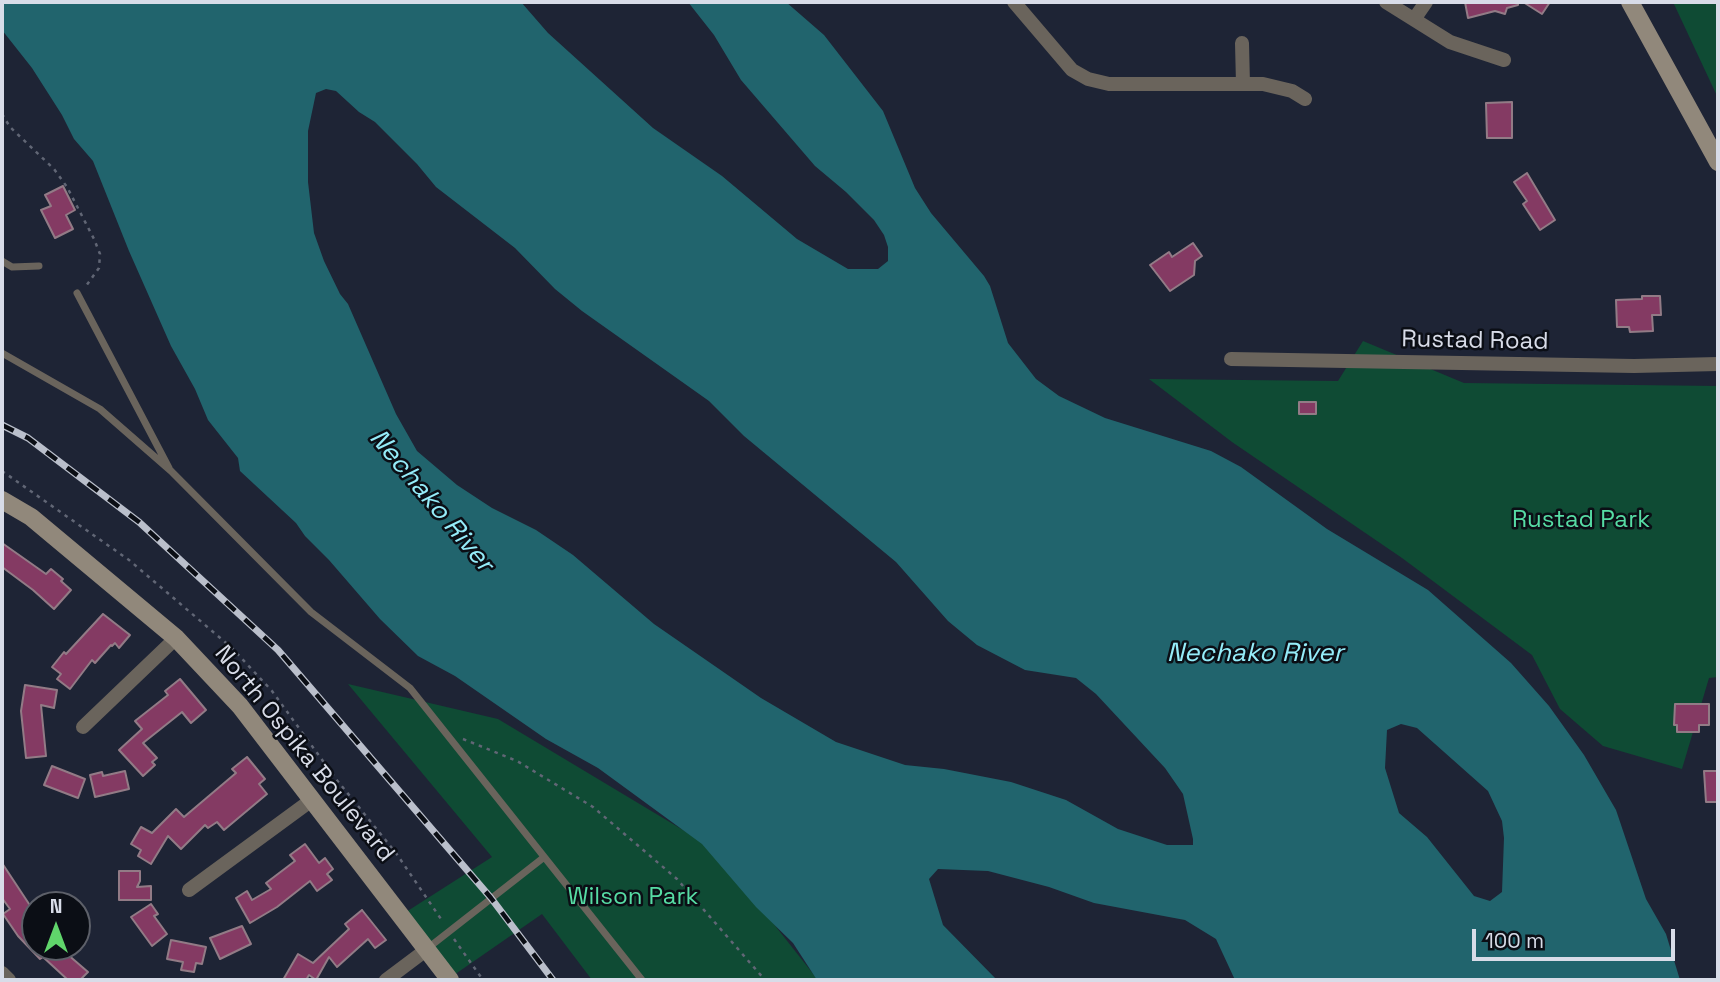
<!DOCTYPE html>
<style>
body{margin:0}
#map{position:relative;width:1720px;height:982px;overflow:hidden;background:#1e2435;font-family:"Space Grotesk",sans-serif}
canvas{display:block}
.frame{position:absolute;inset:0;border:4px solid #d8dce8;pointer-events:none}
.north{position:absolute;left:21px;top:891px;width:70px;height:70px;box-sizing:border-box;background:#0b0e15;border:2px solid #5d6069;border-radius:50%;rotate:0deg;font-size:19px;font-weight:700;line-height:28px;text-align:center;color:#d8dce8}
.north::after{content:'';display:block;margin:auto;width:24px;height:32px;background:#60d56b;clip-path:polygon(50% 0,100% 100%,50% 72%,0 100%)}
.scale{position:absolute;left:1472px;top:929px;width:203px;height:32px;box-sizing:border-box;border:4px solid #d8dce8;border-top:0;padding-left:9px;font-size:21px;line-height:24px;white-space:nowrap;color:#d8dce8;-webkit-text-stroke:5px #0b0e15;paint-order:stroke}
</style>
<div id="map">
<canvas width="1720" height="982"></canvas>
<div class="frame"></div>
<div class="north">N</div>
<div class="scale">100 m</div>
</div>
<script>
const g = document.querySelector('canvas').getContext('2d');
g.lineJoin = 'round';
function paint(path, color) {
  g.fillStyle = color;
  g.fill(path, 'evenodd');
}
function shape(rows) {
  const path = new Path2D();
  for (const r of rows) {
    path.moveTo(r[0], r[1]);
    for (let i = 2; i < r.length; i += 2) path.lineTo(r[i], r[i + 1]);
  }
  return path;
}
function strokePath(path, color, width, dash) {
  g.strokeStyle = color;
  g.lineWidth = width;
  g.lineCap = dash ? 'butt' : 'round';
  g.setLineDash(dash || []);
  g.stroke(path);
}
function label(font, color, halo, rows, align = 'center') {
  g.font = font + ' "Space Grotesk",sans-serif';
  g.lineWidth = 5;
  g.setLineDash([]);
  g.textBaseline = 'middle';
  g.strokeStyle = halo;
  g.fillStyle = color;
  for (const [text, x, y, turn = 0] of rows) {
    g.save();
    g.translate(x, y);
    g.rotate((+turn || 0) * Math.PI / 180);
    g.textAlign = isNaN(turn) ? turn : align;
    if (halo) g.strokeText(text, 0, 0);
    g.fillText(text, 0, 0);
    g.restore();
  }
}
paint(shape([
 [1673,2,1718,2,1718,98],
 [1363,341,1464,383,1718,386,1718,677,1709,678,1682,769,1603,746,1560,709,1532,655,1402,558,1232,442,1149,379,1338,381],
 [348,684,498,719,708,845,720,856,818,980,592,980,542,914,454,975,406,912,492,857]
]), '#0f4b34');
paint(shape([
 [2,2,521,2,548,33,653,128,722,176,797,239,848,269,878,269,888,261,888,247,884,235,874,220,846,192,815,166,741,80,714,35,688,2,786,2,824,35,883,111,915,188,931,213,984,276,990,286,1008,343,1036,379,1059,396,1105,418,1211,451,1241,467,1327,529,1428,590,1511,663,1549,706,1584,755,1616,810,1646,899,1666,934,1680,980,1235,980,1216,939,1185,920,1094,903,1049,887,988,871,938,869,929,879,943,925,997,980,817,980,793,943,756,907,702,844,598,768,546,739,455,676,418,656,380,619,329,560,305,536,296,523,240,471,238,458,208,420,195,389,171,346,129,251,93,161,74,139,62,115,32,68,2,30],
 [326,89,336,91,359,112,375,122,417,164,436,187,515,248,555,289,582,311,709,401,744,436,896,562,948,621,977,645,1025,670,1076,678,1096,694,1165,768,1183,794,1193,839,1193,845,1167,845,1118,829,1066,800,1011,782,944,769,905,765,836,742,761,698,654,624,573,555,536,530,492,508,457,485,417,451,396,414,348,304,340,294,324,261,314,233,308,182,308,131,316,93],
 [1401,724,1417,728,1488,791,1502,821,1504,838,1502,892,1490,901,1474,896,1427,837,1399,813,1385,768,1387,730]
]), '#21646d');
const building = shape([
 [1465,2,1518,2,1518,5,1507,8,1505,14,1495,11,1468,18,1465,2],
 [1523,2,1550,2,1542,14,1523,2],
 [1512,102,1512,138,1487,138,1486,103,1512,102],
 [1527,173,1555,220,1540,230,1523,204,1527,201,1514,182,1527,173],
 [63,186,75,210,66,215,73,229,55,238,41,210,51,206,45,195,63,186],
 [1193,243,1202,256,1195,261,1194,275,1170,291,1150,265,1169,252,1172,257,1193,243],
 [1642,296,1660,296,1661,315,1652,315,1653,331,1630,332,1629,327,1617,327,1616,300,1642,299,1642,296],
 [1299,402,1316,402,1316,414,1299,414,1299,402],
 [2,543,46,574,51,569,63,579,61,581,71,590,54,609,33,590,2,567,2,543],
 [103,614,130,635,119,648,115,643,112,646,111,645,95,663,92,660,70,689,57,679,61,674,52,667,64,652,66,654,103,614],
 [180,679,206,710,191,723,182,712,143,743,157,758,152,762,155,765,143,776,119,750,142,729,135,721,168,695,165,691,180,679],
 [25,685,57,690,54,708,41,705,46,756,26,758,21,711,25,685],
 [1675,704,1709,704,1709,725,1699,725,1699,732,1677,732,1677,725,1674,725,1675,704],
 [247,757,265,779,259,784,267,794,224,830,217,822,208,828,205,825,181,849,168,836,151,864,138,856,141,850,131,844,141,827,152,833,176,809,184,817,236,773,232,769,247,757],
 [52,766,85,779,78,798,44,785,52,766],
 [125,771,129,789,95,797,90,775,102,772,103,776,125,771],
 [1704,771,1718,771,1718,802,1706,802,1704,771],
 [305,844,319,863,325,858,333,869,327,874,332,880,317,891,310,881,277,907,250,923,236,898,247,891,252,900,271,889,266,883,295,861,290,855,305,844],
 [2,863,35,913,35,947,59,947,88,972,80,980,68,980,43,957,40,959,18,936,3,914,10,909,2,898,2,863],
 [119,871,140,871,140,881,137,887,151,886,151,900,119,900,119,871],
 [151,904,158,914,154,916,167,934,152,946,131,917,151,904],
 [362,910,386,940,375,948,368,939,337,967,329,957,316,980,309,975,306,980,283,980,298,954,313,963,349,929,345,924,362,910],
 [242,926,251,944,220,959,210,938,242,926],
 [171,940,206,947,202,964,196,963,194,972,181,970,183,962,167,959,171,940]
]);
paint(building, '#843a63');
strokePath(building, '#927b86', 2);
strokePath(shape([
 [2,114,10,127,54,169,67,187,94,239,100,254,99,268,86,286],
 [2,471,129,560,232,648,272,691,336,779,396,853,443,922],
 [463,739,517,761,593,807,677,879,765,980],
 [454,939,483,980]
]), '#616675', 2.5, [3.5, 5]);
strokePath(shape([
 [2,261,12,267,39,266],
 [77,293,169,468],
 [2,353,100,409,171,471,311,612,410,688,642,980],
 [428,948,543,858]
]), '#6a645c', 7);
strokePath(shape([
 [1014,2,1072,70,1088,79,1109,84,1263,84,1292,91,1305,99],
 [1386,2,1450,42,1504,60],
 [1415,18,1426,2],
 [1242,43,1243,84],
 [1231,359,1634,366,1718,364],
 [83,727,176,638],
 [189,890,313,799],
 [2,973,9,980],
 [386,980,426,950]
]), '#6a645c', 14);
strokePath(shape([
 [1630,2,1718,162],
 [2,500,31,517,176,638,240,706,450,980]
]), '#91887b', 18);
const rail = shape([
 [2,425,28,438,139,522,278,650,491,898,553,980]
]);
strokePath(rail, '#babfcb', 7);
strokePath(rail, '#0b0e15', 4.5, [13]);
label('24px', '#d8dce8', '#0b0e15', [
 ["Rustad Road",1475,341,1],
 ["North Ospika Boulevard",304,754,51]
]);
label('24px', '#56dca4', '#0b0e15', [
 ["Rustad Park",1581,520],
 ["Wilson Park",633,897]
]);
label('italic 26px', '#95ecf9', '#0b0e15', [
 ["Nechako River",431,501,50],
 ["Nechako River",1255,654]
]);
</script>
